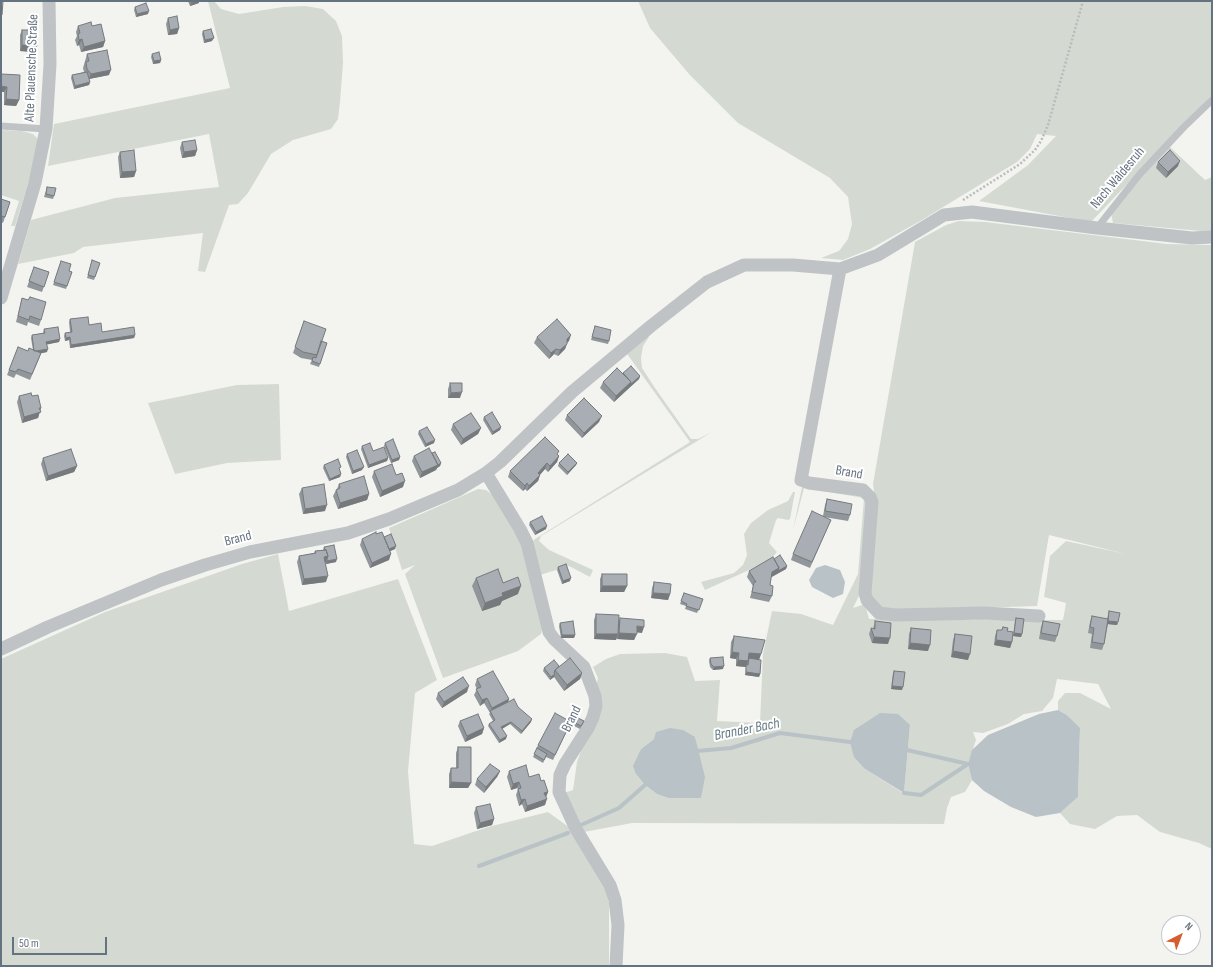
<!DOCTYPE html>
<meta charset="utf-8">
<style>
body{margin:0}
#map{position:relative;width:1213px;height:967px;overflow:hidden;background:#f3f4f0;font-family:"Sofia Sans Condensed",sans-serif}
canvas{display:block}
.frame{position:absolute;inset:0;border:2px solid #65727f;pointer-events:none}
.north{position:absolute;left:1161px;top:915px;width:40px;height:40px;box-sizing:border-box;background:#fff;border:1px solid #c1c7cc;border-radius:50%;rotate:42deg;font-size:11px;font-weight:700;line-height:16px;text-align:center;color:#65727f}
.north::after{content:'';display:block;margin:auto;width:14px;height:18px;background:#d55d2e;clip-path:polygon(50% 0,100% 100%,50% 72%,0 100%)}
.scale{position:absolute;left:12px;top:937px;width:95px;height:18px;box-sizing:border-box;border:2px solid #65727f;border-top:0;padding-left:5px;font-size:12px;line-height:14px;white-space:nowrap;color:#65727f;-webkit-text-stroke:3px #fff;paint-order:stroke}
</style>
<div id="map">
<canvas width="1213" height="967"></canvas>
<div class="frame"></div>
<div class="north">N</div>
<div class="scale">50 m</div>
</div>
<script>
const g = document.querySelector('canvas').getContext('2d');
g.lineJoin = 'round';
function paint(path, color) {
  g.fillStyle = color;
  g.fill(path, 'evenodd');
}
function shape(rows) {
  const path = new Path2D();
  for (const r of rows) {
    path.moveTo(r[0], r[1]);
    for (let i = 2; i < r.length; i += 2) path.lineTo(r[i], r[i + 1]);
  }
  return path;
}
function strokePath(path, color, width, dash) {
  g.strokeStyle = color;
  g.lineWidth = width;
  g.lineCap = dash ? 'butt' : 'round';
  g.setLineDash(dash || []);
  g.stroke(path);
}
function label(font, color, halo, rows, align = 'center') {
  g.font = font + ' "Sofia Sans Condensed",sans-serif';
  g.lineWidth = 4;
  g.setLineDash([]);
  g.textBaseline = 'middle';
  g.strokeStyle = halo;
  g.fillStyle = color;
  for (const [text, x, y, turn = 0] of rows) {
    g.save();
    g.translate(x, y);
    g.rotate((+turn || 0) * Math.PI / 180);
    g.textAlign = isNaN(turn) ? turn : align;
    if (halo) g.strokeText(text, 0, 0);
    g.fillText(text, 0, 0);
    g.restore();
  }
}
paint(shape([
 [208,1,214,1,221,9,239,14,283,7,305,6,323,9,336,21,342,36,343,63,340,102,338,119,331,129,293,140,271,154,248,193,238,204,229,205,205,272,198,271,203,233,83,247,74,253,18,264,31,220,115,198,219,187,209,134,48,166,54,124,230,88],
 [638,1,1212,1,1212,95,1091,222,979,201,1028,165,1056,136,1037,134,1030,149,1017,162,922,220,870,249,843,260,821,258,839,251,848,239,852,224,848,197,830,178,738,123,689,74,650,28],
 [1,130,22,131,33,134,38,139,34,165,15,226,11,226,19,201,1,195],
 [1169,146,1205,180,1212,177,1212,232,1113,223,1111,213,1139,177],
 [959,221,985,222,1167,244,1212,245,1212,849,1199,843,1160,832,1137,815,1117,816,1095,829,1070,824,1060,813,1078,797,1080,729,1067,715,1058,710,1058,701,1065,693,1080,693,1111,709,1098,684,1057,679,1053,698,1042,711,1024,714,1008,724,983,733,973,732,976,740,968,764,972,780,965,792,951,797,947,808,944,824,632,823,584,832,564,793,573,790,577,762,583,745,598,678,593,667,606,659,620,654,665,653,687,657,695,681,720,680,717,721,760,723,763,654,772,611,801,614,833,625,858,574,864,498,804,488,793,530,802,487,858,493,868,500,860,594,853,608,865,604,869,619,1063,620,1066,603,1044,597,1050,556,1066,541,1126,554,1049,535,1037,606,881,611,869,599,876,505,873,484,915,242,946,225],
 [910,725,904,793,903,793,865,769],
 [695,737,697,751,657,794,645,785,636,774,641,749,654,739],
 [647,333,649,337,643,346,641,358,642,368,655,388,691,439,698,439,712,432,541,536,539,541,549,550,593,570,590,577,569,566,540,575,532,542,535,539,690,442,625,351],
 [279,384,281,460,227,463,175,474,148,403,237,385],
 [478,489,486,490,494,496,526,551,542,629,541,634,518,651,443,678,405,574,415,565,402,570,389,528],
 [793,492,795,492,790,519,788,520,778,518,776,520,769,543,777,552,769,561,705,590,701,582,734,573,743,565,747,555,744,534,751,523,768,510,788,501],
 [278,554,289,611,398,579,437,680,415,693,408,771,414,844,432,846,488,827,548,812,577,833,604,881,609,904,609,966,1,966,1,659,105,612,242,564]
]), '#d4dad1');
paint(shape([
 [825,565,840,570,845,582,843,594,833,598,812,587,809,580,816,568],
 [1058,710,1067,715,1080,728,1078,797,1060,813,1036,817,1011,807,984,791,972,780,968,764,972,750,988,735,1039,714],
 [880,713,898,714,910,725,904,793,865,769,854,757,850,742,854,730],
 [670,728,683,730,695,737,705,777,701,798,669,798,657,794,645,785,636,774,633,766,641,749,654,739,656,732]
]), '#b9c2c7');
strokePath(shape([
 [907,750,968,764],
 [697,751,731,748,780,733,850,742],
 [904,793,921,795,968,764],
 [581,825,619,808,645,785],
 [479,866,568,833]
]), '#b9c2c7', 4);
strokePath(shape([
 [963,200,1020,164,1035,150,1041,141,1048,125,1083,1]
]), '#b9bbbd', 2.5, [2, 2]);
strokePath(shape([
 [1,126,46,129],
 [1097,228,1139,175,1184,127,1212,100]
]), '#bfc3c6', 7);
strokePath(shape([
 [840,269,801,480,809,483,863,490,870,497,872,502,865,593,867,600,879,613,896,615,984,613,1039,616],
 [1,298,35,183,46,129,50,64,49,1],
 [486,473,520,529,527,543,549,632,554,639,584,667,595,696,596,706,593,717,588,728,565,764,560,775,559,792,576,829,610,885,615,900,618,925,616,966],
 [1,649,48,627,161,580,205,565,250,552,348,533,389,519,458,490,486,473,500,462,572,392,651,326,707,282,744,265,793,265,840,269,878,255,944,215,972,212,1097,228,1192,238,1212,237]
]), '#bfc3c6', 13);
paint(shape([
 [188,1,199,1,199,3,190,6],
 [135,7,148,14,136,17,134,10],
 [168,18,179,28,177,34,168,35,166,24],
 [78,26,92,26,105,41,103,47,81,52,79,45,77,46,75,40,77,36,76,32],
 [22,30,34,52,20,51,20,35],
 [203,31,212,41,204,43,202,34],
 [87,54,109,75,89,79,90,82,89,85,74,89,71,78,72,75,84,72,83,68],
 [152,54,161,60,160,63,153,64,151,57],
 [20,75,19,100,16,106,4,105,4,92,1,92],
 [182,142,197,150,195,156,182,158,180,148],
 [120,152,136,171,134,177,120,178,118,157],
 [1158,162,1178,166,1166,178,1156,168],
 [47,187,54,196,53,199,44,197],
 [1,199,10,202,3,223,1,222],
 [92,260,100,263,94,280,87,278],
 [61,261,69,271,72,272,66,289,53,285],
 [34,267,49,272,42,292,27,287],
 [22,298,41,320,39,326,28,322,27,326,16,322],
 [70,319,89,325,102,332,135,335,134,338,70,348,69,340,65,341,64,336,65,333,70,332,69,322],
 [304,321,321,341,327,343,319,367,310,364,312,360,301,358,293,353],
 [595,326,609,341,608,344,591,340],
 [44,329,60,339,59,342,47,344,47,352,41,353,39,359,30,380,16,374,14,378,7,375,18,347,28,351,33,350,31,338,32,335,43,333],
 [537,337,569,341,567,343,565,349,558,356,554,354,549,359,534,343],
 [623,373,640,376,639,379,614,402,600,388,603,382],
 [450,383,460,398,448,398,448,389],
 [19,396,41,408,38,418,22,423,17,402],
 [567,415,599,422,582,438,565,420],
 [484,417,501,427,500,430,492,435,483,420],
 [453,424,481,428,478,434,461,445,451,430],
 [419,431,434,443,425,447,418,434],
 [385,443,400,457,399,460,391,463,384,446],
 [362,446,388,458,387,461,368,468,361,449],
 [432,453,441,463,440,466,437,468,436,470,420,478,412,461,414,456],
 [347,454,362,470,352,474,346,457],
 [558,455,559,456,557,462,548,472,545,469,540,475,538,481,527,491,525,489,523,491,508,477,510,471],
 [43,458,77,466,74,472,46,481,41,464],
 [559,463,577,463,576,465,567,475,558,466],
 [324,465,341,474,340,477,329,481,323,468],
 [374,471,396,475,403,487,380,497,372,477],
 [339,484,369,494,367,500,338,509,333,496,336,490,337,489],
 [302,488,325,511,303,514,299,494],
 [827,499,850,515,848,521,824,517,831,520,810,568,791,560,793,554,823,516,825,505],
 [530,522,546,529,535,535,529,525],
 [376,534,384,537,395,549,390,551,389,560,370,568,360,545,362,539],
 [324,547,336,562,326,564,325,562,326,582,302,585,297,562,299,556,314,553,315,551,323,550],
 [774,559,787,566,786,569,771,577,770,585,772,596,769,602,750,598,753,586,747,577,749,571],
 [558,567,570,581,562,584,557,570],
 [602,574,627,586,624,592,600,592,600,579],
 [476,578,503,583,518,594,502,601,500,605,482,611,472,586],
 [654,582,670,594,668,600,651,598,652,588],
 [684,593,703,599,697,613,685,609,686,606,680,604],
 [1109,611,1118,622,1117,625,1108,624,1104,644,1102,650,1090,648,1092,634,1088,633,1090,622,1092,616,1107,619],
 [596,614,618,622,620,618,642,633,637,632,634,640,617,639,617,637,616,640,594,639,594,620],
 [1016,618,1022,634,1021,637,1013,636,1015,621],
 [875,621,888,644,872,643,869,634,871,628,873,629],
 [1043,621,1057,636,1055,642,1039,639,1041,627],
 [560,623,575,635,574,638,561,638,559,626],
 [1003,627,1007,631,1012,642,1010,648,994,645,995,636,997,630,1002,630],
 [911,628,928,651,908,649,909,634],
 [955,634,968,660,951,657,953,640],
 [734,636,761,654,759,659,760,674,759,677,745,675,746,667,736,666,736,659,730,658,731,642],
 [710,658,723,669,713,670,710,667,709,661],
 [559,666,582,673,580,679,564,691,554,677,550,680,543,671,544,668],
 [894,671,902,690,891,689,893,673],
 [477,679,509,699,508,702,518,707,531,722,521,734,510,724,502,729,506,739,499,743,488,726,489,724,493,721,489,714,490,713,484,703,480,706,474,695,477,689,475,685],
 [467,692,442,708,436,699,438,693],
 [572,715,584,721,583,724,580,729,570,724,553,760,546,757,543,763,533,757,538,745,569,721],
 [460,721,484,728,482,734,465,742,458,726],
 [458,747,471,783,468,788,449,788,449,774,451,768,456,768,456,753],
 [500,771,497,777,484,793,475,785,477,779],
 [509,771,529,777,541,781,548,792,546,797,545,805,525,812,522,804,519,806,516,795,518,789,517,788,511,790,507,777],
 [476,807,494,819,492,825,477,829,474,813]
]), '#90969a');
paint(shape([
 [198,1,199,1,199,3,190,6,191,3],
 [149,11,148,14,136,17,137,14],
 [179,28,177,34,168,35,170,30],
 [214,38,212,41,204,43,205,40],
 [82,39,79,45,77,46,79,40],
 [105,41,103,47,81,52,84,47],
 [22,45,37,46,34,52,20,51],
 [161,60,160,63,153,64,154,61],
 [111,70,109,75,89,79,91,74],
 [90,82,89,85,74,89,75,86],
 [1,86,7,87,4,92,1,92],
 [6,99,19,100,16,106,4,105],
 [197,150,195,156,182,158,184,152],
 [1180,161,1178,166,1166,178,1168,172],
 [136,171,134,177,120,178,122,172],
 [135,335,134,338,70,348,71,345],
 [571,335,569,341,565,344,567,339],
 [70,337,69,340,65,341,66,338],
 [60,339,59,342,45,345,46,342],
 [567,344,565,349,558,356,560,350],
 [48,349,47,352,33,355,34,352],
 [556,349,554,354,549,359,551,353],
 [640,376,639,379,629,388,630,385],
 [631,382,629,388,614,402,616,396],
 [462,392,460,398,448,398,451,393],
 [39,408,41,408,38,418,22,423,24,417],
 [602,416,599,422,582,438,584,433],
 [501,427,500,430,492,435,493,432],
 [481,428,478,434,461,445,463,439],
 [435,440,434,443,425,447,426,444],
 [559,456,557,462,548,472,550,466],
 [400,457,399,460,391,463,392,460],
 [388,458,387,461,368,468,369,465],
 [441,463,440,466,437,468,436,470,420,478,422,472],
 [547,463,545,469,536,479,538,473],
 [577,463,576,465,567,475,568,472],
 [77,466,74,472,46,481,48,476],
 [364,467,362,470,352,474,353,471],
 [341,474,340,477,329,481,330,479],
 [540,475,538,481,527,491,529,486],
 [405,481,403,487,380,497,382,491],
 [527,483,525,489,523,491,525,486],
 [369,494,367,500,338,509,340,503],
 [327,505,325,511,303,514,305,509],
 [547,526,546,529,535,535,536,532],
 [396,546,395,549,386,553,387,550],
 [391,554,389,560,370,568,372,563],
 [328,556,326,562,322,563,324,557],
 [337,559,336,562,326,564,327,561],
 [787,566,786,569,770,578,772,572,779,568],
 [328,576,326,582,302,585,304,579],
 [571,578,570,581,562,584,563,581],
 [521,586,518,594,502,601,500,605,482,611,485,603,502,593],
 [602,586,627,586,624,592,600,592],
 [653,593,670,594,668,600,651,598],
 [1108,621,1118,622,1117,625,1107,624],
 [637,626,644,627,642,633,635,632],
 [619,633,637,634,634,640,617,639],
 [1014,633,1022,634,1021,637,1013,636],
 [596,634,618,634,616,640,594,639],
 [562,635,575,635,574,638,561,638],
 [874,637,890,638,888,644,872,643],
 [996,640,1012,642,1010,648,994,645],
 [910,643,930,645,928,651,908,649],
 [953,651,970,654,968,660,951,657],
 [732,652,739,653,736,659,730,658],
 [749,653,761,654,759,660,747,658],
 [738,660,748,661,746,667,746,665,746,667,736,666],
 [724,666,723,669,713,670,714,667],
 [746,672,760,674,759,677,745,675],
 [582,673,580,679,564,691,567,685],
 [555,674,554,677,550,680,551,677],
 [469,686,467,692,442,708,444,702],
 [892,686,903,687,902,690,891,689],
 [487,698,484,703,480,706,482,700],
 [509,699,507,705,491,712,492,708],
 [532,719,531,722,521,734,522,731],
 [511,722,510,724,500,730,501,727],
 [484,728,482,734,465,742,467,736],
 [507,736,506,739,499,743,500,740],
 [500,771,497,777,484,793,486,787],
 [451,782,471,783,468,788,449,788],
 [519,782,517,788,511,790,513,784],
 [548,792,546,797,544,793],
 [525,799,522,804,519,806,521,800],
 [547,799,545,805,525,812,527,806],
 [494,819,492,825,477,829,480,823]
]), '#767a7d');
const building = shape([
 [1,1,3,1,2,15,1,15,1,1],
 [190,1,198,1,191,3,190,1],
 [146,3,149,11,137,14,135,7,146,3],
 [177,16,179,28,170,30,168,18,177,16],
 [91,22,92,26,101,24,105,41,84,47,82,39,79,40,78,34,80,33,78,26,91,22],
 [211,29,214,38,205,40,203,31,211,29],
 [22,30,37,30,37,46,22,45,22,30],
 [107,50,111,70,91,74,87,69,86,62,89,61,87,54,107,50],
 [159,52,161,60,154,61,152,54,159,52],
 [87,72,90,82,75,86,72,75,87,72],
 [1,74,20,75,19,100,6,99,7,87,1,86,1,74],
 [195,140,197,150,184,152,182,142,195,140],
 [134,150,136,171,122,172,120,152,134,150],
 [1170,150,1180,161,1168,172,1158,162,1170,150],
 [47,187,56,188,54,196,46,194,47,187],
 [1,199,10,202,5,217,1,216,1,199],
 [92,260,100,263,95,277,88,275,92,260],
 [61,261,71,264,69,271,72,272,67,286,54,282,61,261],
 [34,267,49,272,44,287,29,281,34,267],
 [30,297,46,302,41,320,30,316,29,320,18,316,22,298,28,300,30,297],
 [88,317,89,325,101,323,102,332,134,327,135,335,71,345,70,337,66,338,65,333,72,332,70,319,88,317],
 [557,319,571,335,567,339,567,344,560,350,556,349,551,353,537,337,557,319],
 [304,321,326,329,317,355,303,352,295,347,304,321],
 [595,326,611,330,609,341,592,337,595,326],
 [58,327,60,339,46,342,48,349,36,351,34,351,32,335,45,333,44,329,58,327],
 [321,341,327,343,320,364,312,361,313,357,316,358,321,341],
 [18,347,28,351,29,348,41,353,32,374,18,369,16,372,9,370,18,347],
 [631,366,640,376,630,385,631,382,623,373,631,366],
 [617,368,631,382,616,396,603,382,617,368],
 [450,383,462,383,462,392,451,393,450,383],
 [31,393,32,396,38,395,41,408,39,408,41,412,24,417,19,396,31,393],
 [584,398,602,416,584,433,567,415,584,398],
 [492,412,501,427,493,432,484,417,492,412],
 [471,413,481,428,463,439,453,424,471,413],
 [427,427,435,440,426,444,419,431,427,427],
 [545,437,559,451,557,454,559,456,550,466,547,463,538,473,540,475,529,486,527,483,525,486,510,471,545,437],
 [393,439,400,457,392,460,385,443,393,439],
 [370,443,373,451,384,447,388,458,369,465,362,446,370,443],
 [429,448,438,465,422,472,414,456,429,448],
 [71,449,77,466,48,476,43,458,71,449],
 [357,450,364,467,353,471,347,454,357,450],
 [435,452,441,463,438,465,432,453,435,452],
 [568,454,577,463,568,472,559,463,568,454],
 [338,459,341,467,339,468,341,474,330,479,324,465,338,459],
 [392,464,396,475,402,473,405,481,382,491,374,471,392,464],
 [364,476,369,494,340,503,336,490,340,488,339,484,364,476],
 [324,484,327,505,305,509,302,488,324,484],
 [827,499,852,504,850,515,825,511,827,499],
 [812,511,831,520,812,562,793,554,812,511],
 [542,516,547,526,536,532,530,522,542,516],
 [376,532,376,534,382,532,391,554,372,563,362,539,376,532],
 [391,534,396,546,389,549,384,537,391,534],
 [334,545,337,559,327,561,327,559,328,556,326,550,325,550,324,547,334,545],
 [326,550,328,556,324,557,328,576,304,579,299,556,316,553,315,551,326,550],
 [780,555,787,566,778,571,779,568,774,559,780,555],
 [773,557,779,568,772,572,770,585,773,586,772,596,752,592,754,582,756,582,749,571,773,557],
 [566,564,571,578,563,581,558,567,566,564],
 [498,569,503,583,518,577,521,586,502,593,503,596,485,603,476,578,498,569],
 [602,574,627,574,627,586,602,586,602,574],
 [654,582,671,584,670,594,653,593,654,582],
 [684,593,703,599,699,610,686,606,687,604,681,601,684,593],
 [1109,611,1120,613,1118,622,1108,621,1109,611],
 [596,614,619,615,618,634,596,634,596,614],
 [1092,616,1108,619,1104,644,1092,642,1094,628,1090,627,1092,616],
 [620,618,644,620,644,627,637,626,637,634,619,633,620,618],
 [1016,618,1024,619,1022,634,1014,633,1016,618],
 [573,621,575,635,562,635,560,623,573,621],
 [875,621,891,623,890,638,874,637,871,628,875,629,875,621],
 [1043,621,1060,624,1057,636,1041,633,1043,621],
 [1003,627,1008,628,1007,631,1013,632,1012,642,996,640,997,630,1002,630,1003,627],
 [911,628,931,630,930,645,910,643,911,628],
 [955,634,972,636,970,654,953,651,955,634],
 [734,636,765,640,761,654,749,653,748,661,738,660,739,653,732,652,734,636],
 [723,657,724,666,714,667,711,664,710,658,723,657],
 [570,658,582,673,567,685,555,670,570,658],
 [749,658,761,660,760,674,746,672,746,665,748,665,749,658],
 [554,660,559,666,555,670,554,673,555,674,551,677,544,668,554,660],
 [493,671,509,699,492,708,487,698,482,700,476,689,481,687,477,679,493,671],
 [894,671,905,672,903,687,892,686,894,671],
 [463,677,469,686,444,702,438,693,463,677],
 [514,699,518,707,532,719,522,731,511,722,501,727,507,736,500,740,489,724,495,720,490,711,514,699],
 [555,713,571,722,555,755,538,745,555,713],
 [478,714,484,728,467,736,460,721,478,714],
 [572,715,584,721,581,726,570,720,572,715],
 [458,747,471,747,471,783,451,782,451,768,458,768,458,747],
 [537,748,547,754,544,760,534,754,537,748],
 [490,764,500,771,486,787,477,779,490,764],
 [526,765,529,777,539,774,541,781,544,780,548,792,544,793,547,799,527,806,525,799,521,800,518,789,521,788,519,782,513,784,509,771,526,765],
 [490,804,494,819,480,823,476,807,490,804]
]);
paint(building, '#a8aeb3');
strokePath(building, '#767a7d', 1);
label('14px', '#65727f', '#fff', [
 ["Alte Plauensche Straße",32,68,-88],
 ["Nach Waldesruh",1118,178,-50],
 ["Brand",849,473,10],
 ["Brand",238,539,-14],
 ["Brand",572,719,-64]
]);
label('italic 15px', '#657a83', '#fff', [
 ["Brander Bach",747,730,-11]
]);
</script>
